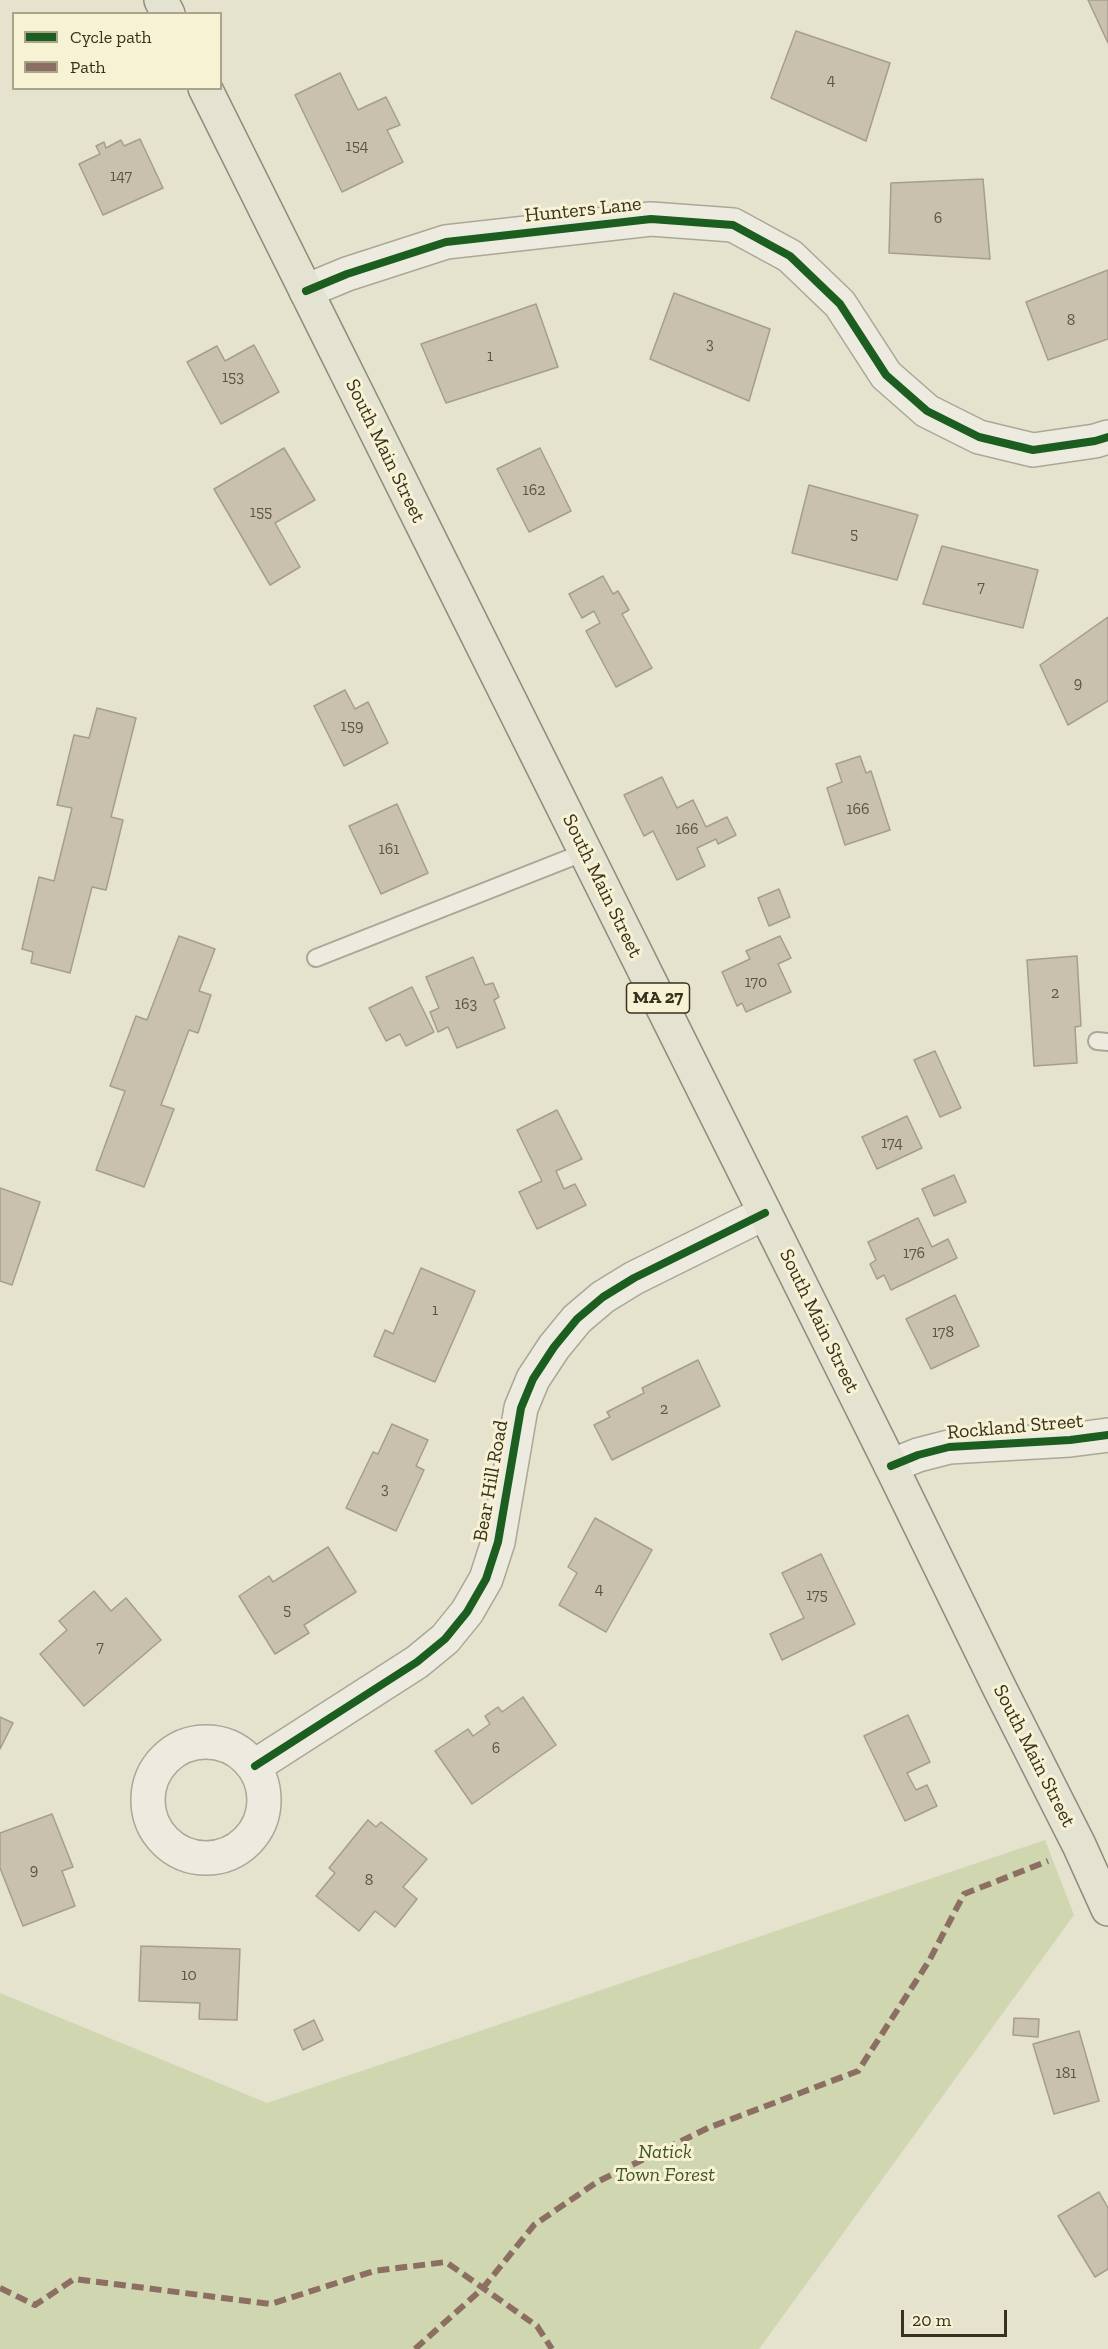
<!DOCTYPE html>
<style>
body{margin:0}
#map{position:relative;width:1108px;height:2349px;overflow:hidden;background:#e5e2ce;font-family:"Zilla Slab",serif}
canvas{display:block}
.legend{position:absolute;left:12px;top:12px;width:210px;height:78px;box-sizing:border-box;background:#f6f2d3;border:2px solid #aaa48b;margin:0;padding:8px 10px;list-style:none;font-size:18px;color:#39301e}
.legend li{display:flex;align-items:center;gap:12px;height:30px}
.legend b{width:30px;border:2px solid #aaa48b}
.scale{position:absolute;left:901px;top:2310px;width:106px;height:27px;box-sizing:border-box;border:3px solid #39301e;border-top:0;padding-left:8px;font-size:18px;line-height:21px;white-space:nowrap;color:#39301e;-webkit-text-stroke:4px #f6f2d3;paint-order:stroke}
</style>
<div id="map">
<canvas width="1108" height="2349"></canvas>
<ul class="legend">
<li><b style="height:8px;background:#1b5e20"></b>Cycle path</li>
<li><b style="height:8px;background:#8d6e63"></b>Path</li>
</ul>
<div class="scale">20 m</div>
</div>
<script>
const g = document.querySelector('canvas').getContext('2d');
g.lineJoin = 'round';
function paint(path, color) {
  g.fillStyle = color;
  g.fill(path, 'evenodd');
}
function shape(rows) {
  const path = new Path2D();
  for (const r of rows) {
    if (r.length === 3) {
      path.moveTo(r[0] + r[2], r[1]);
      path.arc(r[0], r[1], r[2], 0, 2 * Math.PI);
      continue;
    }
    path.moveTo(r[0], r[1]);
    for (let i = 2; i < r.length; i += 2) path.lineTo(r[i], r[i + 1]);
  }
  return path;
}
function strokePath(path, color, width, dash) {
  g.strokeStyle = color;
  g.lineWidth = width;
  g.lineCap = dash ? 'butt' : 'round';
  g.setLineDash(dash || []);
  g.stroke(path);
}
function label(font, color, halo, rows, align = 'center') {
  g.font = font + ' "Zilla Slab",serif';
  g.lineWidth = 6;
  g.setLineDash([]);
  g.textBaseline = 'middle';
  g.strokeStyle = halo;
  g.fillStyle = color;
  for (const [text, x, y, turn = 0] of rows) {
    g.save();
    g.translate(x, y);
    g.rotate((+turn || 0) * Math.PI / 180);
    g.textAlign = isNaN(turn) ? turn : align;
    if (halo) g.strokeText(text, 0, 0);
    g.fillText(text, 0, 0);
    g.restore();
  }
}
paint(shape([
 [1045,1840,1074,1915,759,2349,0,2349,0,1993,267,2103]
]), '#cfd6b0');
const building = shape([
 [1088,0,1108,0,1108,43,1088,0],
 [796,31,890,63,866,141,771,98,796,31],
 [340,73,358,110,386,97,400,125,387,130,403,162,342,192,295,95,340,73],
 [140,139,163,188,103,215,79,164,100,154,96,146,104,142,106,148,121,140,124,146,140,139],
 [983,179,990,259,889,253,891,183,983,179],
 [1108,270,1108,339,1048,360,1026,302,1108,270],
 [674,293,770,329,749,401,650,359,674,293],
 [536,304,558,367,446,403,421,344,536,304],
 [254,345,279,392,221,424,187,362,217,346,225,361,254,345],
 [284,448,315,500,275,523,300,567,270,585,214,489,284,448],
 [540,448,571,511,529,532,497,469,540,448],
 [809,485,918,515,897,580,792,553,809,485],
 [942,546,1038,570,1023,628,923,604,942,546],
 [603,576,613,594,618,591,629,610,622,614,652,668,616,687,586,631,600,623,594,611,582,618,569,594,603,576],
 [1108,617,1108,701,1068,725,1040,665,1108,617],
 [345,690,355,709,368,702,388,743,344,766,314,706,345,690],
 [97,708,136,718,111,817,123,820,106,890,92,887,70,973,31,963,33,952,22,949,39,877,54,881,72,808,57,805,74,735,89,738,97,708],
 [860,756,866,773,871,771,890,830,845,845,827,788,842,782,836,764,860,756],
 [662,777,677,808,693,800,706,827,727,817,736,835,718,844,716,839,697,848,705,866,677,880,653,831,644,836,624,795,662,777],
 [397,804,428,873,381,894,349,826,397,804],
 [779,889,790,917,769,926,758,898,779,889],
 [179,936,215,949,199,991,211,995,198,1033,189,1030,161,1105,174,1109,144,1187,96,1170,125,1091,110,1086,136,1016,147,1020,179,936],
 [780,936,791,958,778,964,791,992,746,1012,742,1003,737,1006,722,972,750,959,746,951,780,936],
 [1077,956,1081,1026,1075,1027,1077,1063,1034,1066,1027,960,1077,956],
 [473,957,485,985,493,983,499,997,494,1000,505,1028,457,1048,448,1027,438,1032,430,1012,439,1008,426,977,473,957],
 [412,987,434,1032,406,1046,400,1034,386,1041,369,1008,412,987],
 [935,1051,961,1108,940,1117,914,1060,935,1051],
 [557,1110,582,1159,556,1171,564,1189,575,1184,586,1205,537,1229,519,1192,542,1181,517,1130,557,1110],
 [907,1116,922,1148,877,1169,862,1137,907,1116],
 [954,1175,966,1202,934,1216,922,1189,954,1175],
 [0,1188,40,1202,12,1285,0,1281,0,1188],
 [918,1218,932,1247,948,1239,957,1258,891,1290,884,1275,877,1279,870,1264,876,1260,868,1242,918,1218],
 [421,1268,475,1291,435,1382,374,1356,385,1330,393,1334,421,1268],
 [955,1295,979,1346,931,1369,906,1319,955,1295],
 [698,1360,720,1406,612,1460,594,1425,610,1417,607,1412,644,1393,642,1388,698,1360],
 [392,1424,428,1440,416,1466,424,1470,396,1531,346,1508,373,1452,378,1454,392,1424],
 [595,1518,652,1550,606,1632,559,1605,577,1573,568,1567,595,1518],
 [328,1547,356,1592,304,1625,309,1633,275,1654,239,1596,269,1576,273,1582,328,1547],
 [821,1554,855,1624,782,1660,770,1634,804,1618,782,1573,821,1554],
 [94,1591,111,1611,126,1598,161,1640,84,1706,40,1654,67,1630,59,1621,94,1591],
 [523,1697,556,1745,472,1804,435,1751,468,1729,473,1736,490,1724,485,1716,498,1707,502,1712,523,1697],
 [908,1715,930,1762,907,1773,916,1790,927,1785,937,1806,905,1821,864,1736,908,1715],
 [0,1717,13,1723,0,1749,0,1717],
 [52,1814,73,1867,62,1871,75,1906,23,1926,0,1868,0,1833,52,1814],
 [368,1820,376,1827,381,1822,427,1859,403,1887,417,1899,395,1927,375,1911,359,1931,316,1896,335,1873,329,1868,368,1820],
 [141,1946,240,1949,237,2020,199,2019,200,2003,139,2001,141,1946],
 [1014,2018,1039,2019,1038,2037,1013,2035,1014,2018],
 [314,2020,323,2040,303,2050,294,2030,314,2020],
 [1079,2031,1099,2101,1054,2114,1033,2044,1079,2031],
 [1099,2192,1108,2208,1108,2269,1095,2277,1058,2216,1099,2192]
]);
paint(building, '#c9c1ae');
strokePath(building, '#a59e8d', 1.5);
const service = shape([
 [316,958,585,852],
 [1097,1041,1108,1042]
]);
const minor = shape([
 [306,291,347,274,446,242,651,219,733,225,790,256,840,304,886,375,927,411,979,437,1033,450,1095,441,1108,437],
 [206,1800,58],
 [255,1766,417,1662,445,1639,467,1612,486,1579,498,1542,521,1408,533,1379,554,1347,577,1319,603,1297,634,1278,765,1213]
]);
const tertiary = shape([
 [891,1466,918,1455,949,1447,1070,1440,1108,1435]
]);
const primary = shape([
 [161,0,168,14],
 [205,88,891,1466,999,1687,1079,1845,1108,1909]
]);
strokePath(service, '#aaa797', 20);
strokePath(minor, '#aaa797', 36);
strokePath(tertiary, '#aaa797', 36);
strokePath(primary, '#908c7d', 36);
strokePath(service, '#edebdf', 16);
strokePath(minor, '#edebdf', 33);
strokePath(tertiary, '#edebdf', 33);
strokePath(primary, '#e4e2d1', 33);
strokePath(shape([
 [0,2288,35,2305,74,2279,271,2304,374,2271,446,2262,537,2326,552,2349],
 [415,2349,483,2288,534,2225,597,2182,708,2128,858,2071,929,1961,964,1894,1048,1861]
]), '#8d6e63', 6, [12, 6]);
strokePath(shape([
 [306,291,347,274,446,242,651,219,733,225,790,256,840,304,886,375,927,411,979,437,1033,450,1095,441,1108,437],
 [891,1466,918,1455,949,1447,1070,1440,1108,1435],
 [255,1766,417,1662,445,1639,467,1612,486,1579,498,1542,521,1408,533,1379,554,1347,577,1319,603,1297,634,1278,765,1213]
]), '#1b5e20', 8);
label('16px', '#5d5442', null, [
 ["4",831,80],
 ["154",357,146],
 ["147",121,176],
 ["6",938,218],
 ["8",1071,320],
 ["3",710,344],
 ["1",490,356],
 ["153",233,377],
 ["162",534,490],
 ["155",261,512],
 ["5",854,534],
 ["7",981,587],
 ["9",1078,683],
 ["159",352,726],
 ["166",858,809],
 ["166",687,829],
 ["161",389,849],
 ["170",756,982],
 ["2",1055,993],
 ["163",466,1004],
 ["174",892,1143],
 ["176",914,1253],
 ["1",435,1310],
 ["178",943,1332],
 ["2",664,1409],
 ["3",385,1489],
 ["4",599,1589],
 ["175",817,1595],
 ["5",287,1610],
 ["7",100,1647],
 ["6",496,1748],
 ["9",34,1870],
 ["8",369,1880],
 ["10",189,1975],
 ["181",1066,2073]
]);
for (const [x, y, w] of [
 [658,998,63]
]) {
  const box = new Path2D();
  box.roundRect(x - w / 2, y - 15, w, 30, 4.5);
  g.fillStyle = '#f6f2d3';
  g.fill(box);
  strokePath(box, '#39301e', 1.5);
}
label('bold 18px', '#39301e', null, [
 ["MA 27",658,998]
]);
label('20px', '#39301e', '#f6f2d3', [
 ["Hunters Lane",583,210,-6],
 ["South Main Street",385,451,64],
 ["South Main Street",602,886,64],
 ["South Main Street",819,1321,64],
 ["Rockland Street",1015,1427,-5],
 ["Bear Hill Road",491,1481,-80],
 ["South Main Street",1034,1756,63]
]);
label('italic 20px', '#405624', '#f6f2d3', [
 ["Natick",665,2152],
 ["Town Forest",665,2175]
]);
</script>
